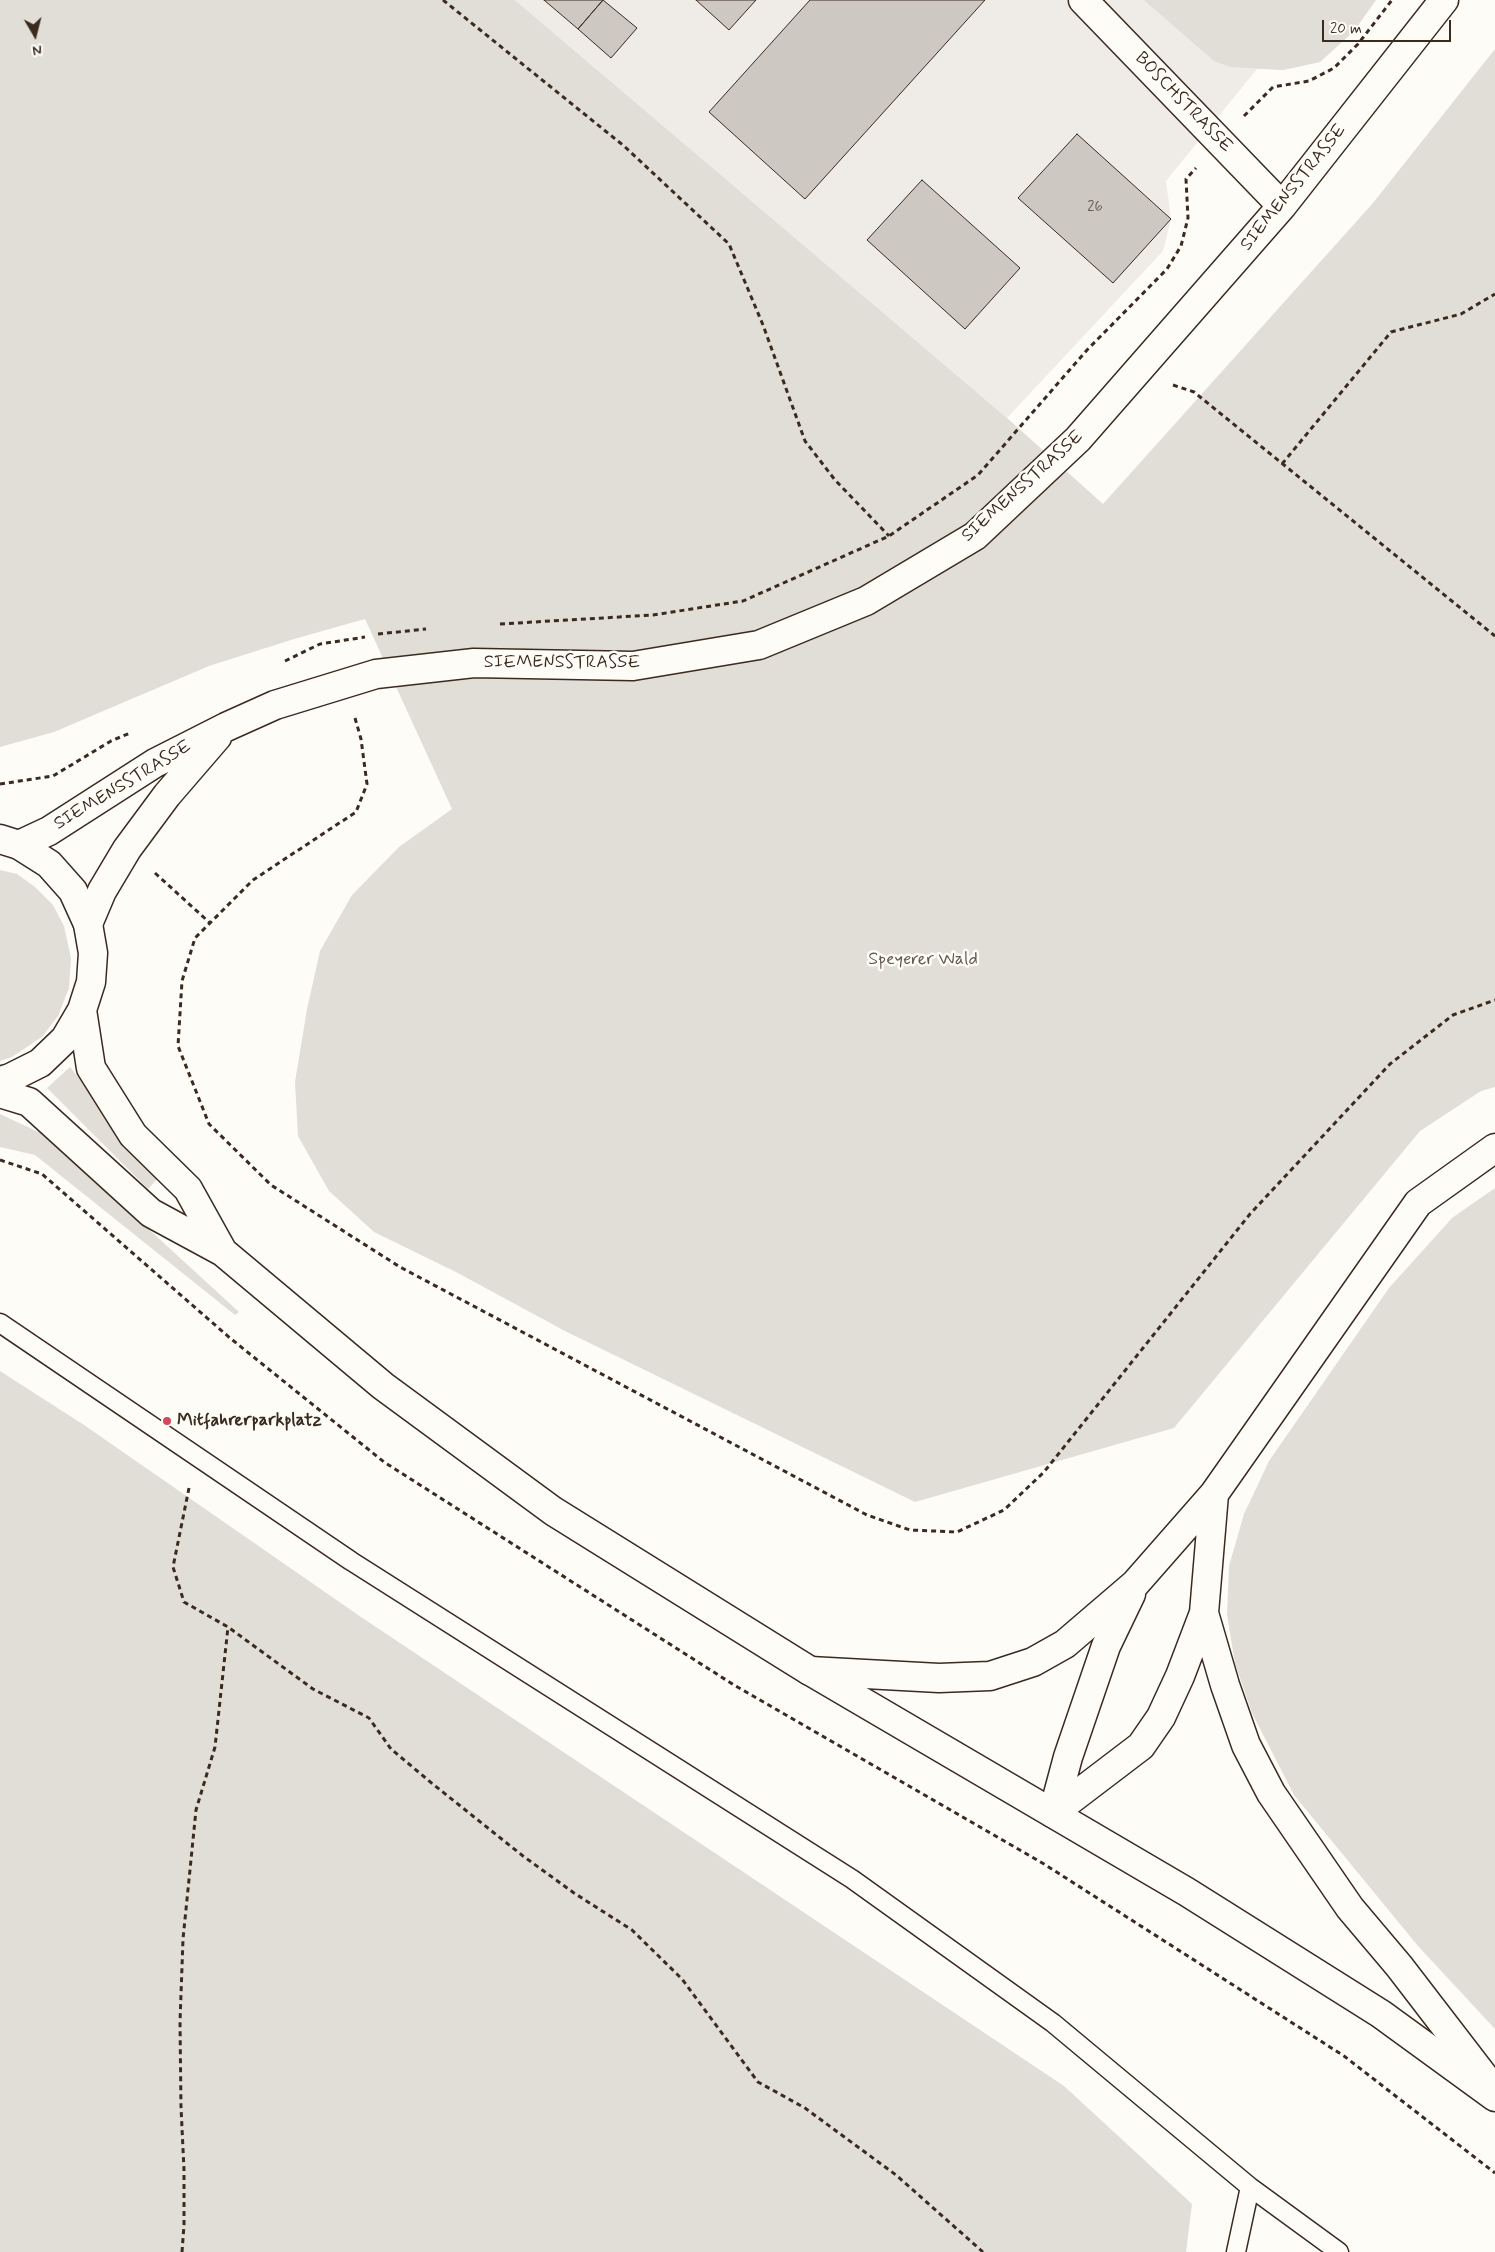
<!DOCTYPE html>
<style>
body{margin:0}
#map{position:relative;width:1495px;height:2252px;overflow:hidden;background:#fdfcf7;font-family:Mynerve,sans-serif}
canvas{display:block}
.north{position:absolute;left:10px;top:10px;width:50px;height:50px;-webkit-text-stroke:4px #fdfcf7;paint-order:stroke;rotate:172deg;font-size:14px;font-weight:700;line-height:20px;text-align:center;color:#3b2a1e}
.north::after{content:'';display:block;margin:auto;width:18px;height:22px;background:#3b2a1e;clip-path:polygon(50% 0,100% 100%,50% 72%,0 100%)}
.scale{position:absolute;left:1322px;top:20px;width:129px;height:22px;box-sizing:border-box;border:2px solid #3b2a1e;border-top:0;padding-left:6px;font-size:15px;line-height:18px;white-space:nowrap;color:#3b2a1e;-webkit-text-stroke:4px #fdfcf7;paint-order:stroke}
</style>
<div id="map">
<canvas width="1495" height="2252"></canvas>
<div class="north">N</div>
<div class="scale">20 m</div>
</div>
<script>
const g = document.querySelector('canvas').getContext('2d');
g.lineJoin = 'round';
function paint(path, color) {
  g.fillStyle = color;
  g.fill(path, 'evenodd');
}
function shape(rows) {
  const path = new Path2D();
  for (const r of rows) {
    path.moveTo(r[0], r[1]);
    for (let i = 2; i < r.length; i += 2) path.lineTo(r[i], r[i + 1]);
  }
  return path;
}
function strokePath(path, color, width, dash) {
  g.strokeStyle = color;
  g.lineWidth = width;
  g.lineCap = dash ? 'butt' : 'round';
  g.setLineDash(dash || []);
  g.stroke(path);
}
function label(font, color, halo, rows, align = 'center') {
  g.font = font + ' Mynerve,sans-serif';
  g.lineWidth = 5;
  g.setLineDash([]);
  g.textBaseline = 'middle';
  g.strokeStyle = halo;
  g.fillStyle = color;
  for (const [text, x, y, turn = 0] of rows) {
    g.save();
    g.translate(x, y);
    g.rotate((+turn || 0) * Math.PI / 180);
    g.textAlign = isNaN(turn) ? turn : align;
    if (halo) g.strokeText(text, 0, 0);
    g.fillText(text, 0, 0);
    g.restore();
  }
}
paint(shape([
 [515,0,1376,0,1354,31,1320,62,1283,70,1257,69,1166,181,1171,219,1163,251,1007,418]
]), '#efece7');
paint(shape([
 [0,0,515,0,1007,418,1103,504,1373,203,1495,49,1495,1087,1481,1091,1420,1131,1174,1428,915,1502,565,1331,456,1272,374,1232,329,1191,298,1136,295,1082,307,1009,320,951,352,895,399,847,452,809,365,619,294,639,209,666,54,732,0,747],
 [1144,0,1376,0,1354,31,1320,62,1283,70,1230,67,1214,61],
 [0,870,17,874,35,887,53,905,64,926,71,958,69,988,58,1016,42,1037,12,1057,0,1061],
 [70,1067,158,1178,148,1189,47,1088],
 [0,1114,47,1136,239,1312,235,1315,35,1155,0,1147],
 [1495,1188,1495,2029,1418,1946,1294,1795,1252,1713,1235,1663,1227,1615,1229,1566,1244,1514,1269,1461,1389,1288,1452,1218],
 [0,1371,84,1425,361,1617,1064,2086,1192,2204,1186,2252,0,2252]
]), '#e1ded7');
const building = shape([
 [544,0,603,0,578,29,544,0],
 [603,0,637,28,611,58,578,29,603,0],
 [696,0,756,0,729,30,696,0],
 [810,0,985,0,805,199,709,112,810,0],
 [1077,134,1171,219,1113,283,1018,198,1077,134],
 [922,180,1020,268,965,329,867,240,922,180]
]);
paint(building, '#cdc8c2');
strokePath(building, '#3b2a1e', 1);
const service = shape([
 [0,1323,351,1561,852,1879,1053,2023,1250,2187,1339,2252],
 [1236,2252,1250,2187]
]);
const minor = shape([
 [1083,0,1282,206],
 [19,845,49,831,155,763,226,727,275,705,376,674,474,663,633,666,759,645,866,601,975,536,1078,439,1282,206,1444,0],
 [88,924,102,891,127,849,167,795,217,737]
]);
const secondary = shape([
 [0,839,19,845,49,864,73,891,88,924,93,953,91,982,82,1010,65,1039,40,1063,10,1078,0,1081],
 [82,1010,91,1068,133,1135,188,1189,223,1252],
 [0,1093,29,1102,151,1213,223,1252,383,1386,553,1511,810,1671,1187,1892,1381,2014,1495,2097]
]);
const trunk = shape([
 [1214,1494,1204,1613,1225,1685,1246,1745,1271,1793,1350,1908,1399,1966,1495,2091],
 [810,1671,939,1678,990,1676,1033,1662,1065,1644,1135,1584,1214,1494,1418,1203,1495,1148],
 [1053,1813,1141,1746,1161,1717,1180,1676,1204,1613],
 [1053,1813,1068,1757,1106,1646,1131,1594]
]);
strokePath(service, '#3b2a1e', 21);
strokePath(minor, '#3b2a1e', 31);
strokePath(secondary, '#3b2a1e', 31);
strokePath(trunk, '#3b2a1e', 31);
strokePath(shape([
 [443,0,624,146,729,244,763,325,805,441,835,480,889,536],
 [1244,116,1273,87,1309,81,1334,68,1358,44,1392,0],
 [1173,385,1194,392,1495,636],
 [1282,464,1391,332,1461,314,1495,294],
 [500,624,653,615,743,601,889,536,978,475,1087,350,1167,269,1181,246,1188,218,1186,179,1196,168],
 [378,634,426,629],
 [285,661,320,644,365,637],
 [355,718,361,739,367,784,356,812,253,880,195,938,182,981,178,1046,209,1124,271,1185,400,1267,867,1515,910,1530,957,1532,1004,1510,1044,1472,1250,1214,1390,1064,1453,1015,1495,1000],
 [0,784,53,776,111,741,130,733],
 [155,873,210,923],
 [0,1160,42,1174,230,1338,384,1462,734,1685,1044,1864,1344,2056,1495,2173],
 [189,1488,173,1567,184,1602,228,1627,313,1689,369,1718,391,1749,434,1785,523,1856,574,1893,632,1930,682,1979,758,2082,805,2108,896,2175,983,2252],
 [182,2252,184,2225,184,2170,181,2107,180,2022,183,1939,196,1810,215,1747,228,1627]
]), '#3b2a1e', 3, [5, 4]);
strokePath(service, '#fdfcf7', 18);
strokePath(minor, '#fdfcf7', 28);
strokePath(secondary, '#fdfcf7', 28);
strokePath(trunk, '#fdfcf7', 28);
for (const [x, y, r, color] of [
 [167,1421,5,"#d1495b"]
]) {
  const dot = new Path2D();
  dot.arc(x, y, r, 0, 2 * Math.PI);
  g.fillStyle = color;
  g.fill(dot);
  strokePath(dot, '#fdfcf7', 2);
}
label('15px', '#605247', null, [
 ["26",1095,208]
]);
label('18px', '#3b2a1e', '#fdfcf7', [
 ["BOSCHSTRASSE",1183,103,46],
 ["SIEMENSSTRASSE",1294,188,-51],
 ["SIEMENSSTRASSE",1023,487,-42],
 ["SIEMENSSTRASSE",562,663],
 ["SIEMENSSTRASSE",123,786,-31]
]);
label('18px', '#64574c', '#fdfcf7', [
 ["Speyerer Wald",923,960]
]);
label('bold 18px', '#3b2a1e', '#fdfcf7', [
 ["Mitfahrerparkplatz",177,1421]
], 'left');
</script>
